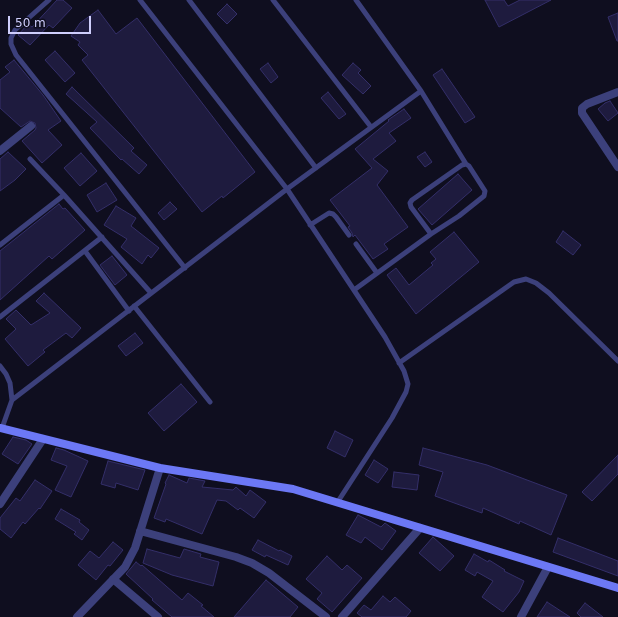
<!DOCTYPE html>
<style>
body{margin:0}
#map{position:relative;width:618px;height:617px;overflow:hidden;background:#0f0e1f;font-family:"DejaVu Sans",sans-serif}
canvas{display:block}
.scale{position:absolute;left:8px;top:16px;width:83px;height:18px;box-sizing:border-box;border:2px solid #cfcefc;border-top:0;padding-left:5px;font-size:12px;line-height:14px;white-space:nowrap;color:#cfcefc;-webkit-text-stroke:3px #0f0e1f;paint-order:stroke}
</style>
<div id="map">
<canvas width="618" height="617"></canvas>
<div class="scale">50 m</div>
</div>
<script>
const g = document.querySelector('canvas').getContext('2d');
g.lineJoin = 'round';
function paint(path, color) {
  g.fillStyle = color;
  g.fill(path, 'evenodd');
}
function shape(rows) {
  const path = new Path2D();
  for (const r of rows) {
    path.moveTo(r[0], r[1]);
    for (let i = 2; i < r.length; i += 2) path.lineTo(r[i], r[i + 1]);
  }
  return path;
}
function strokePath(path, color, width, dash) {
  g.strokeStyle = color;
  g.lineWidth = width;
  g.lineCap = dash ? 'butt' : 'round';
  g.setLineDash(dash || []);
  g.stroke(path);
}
const building = shape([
 [57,0,63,0,72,8,53,28,49,25,30,45,18,35,28,24,32,27,57,0],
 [485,0,504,0,508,6,520,0,551,0,499,27,485,0],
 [227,4,237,14,227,24,217,14,227,4],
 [98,10,116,34,137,18,255,172,223,198,222,196,202,212,82,60,88,55,78,45,80,42,71,36,80,23,98,10],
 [618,13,618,41,617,41,608,17,618,13],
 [55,51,75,73,65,82,45,60,55,51],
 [14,60,43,95,61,121,48,130,62,145,42,163,22,141,35,130,36,128,35,123,30,121,21,127,0,108,0,80,10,72,5,67,14,60],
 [268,63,278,77,271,83,260,69,268,63],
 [353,63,361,70,358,73,371,86,363,94,342,75,353,63],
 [442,69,475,117,465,123,433,75,442,69],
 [72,87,134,148,131,151,147,165,139,174,122,159,121,160,90,128,97,122,66,94,72,87],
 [328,92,346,114,339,119,321,98,328,92],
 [610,101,618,113,608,121,598,109,605,103,610,101],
 [404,109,411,118,389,133,396,141,373,159,388,171,377,185,408,227,384,244,388,249,373,259,355,235,353,237,352,233,348,227,350,226,330,200,372,168,355,149,389,121,388,120,404,109],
 [8,152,26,169,15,180,0,191,0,159,8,152],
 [425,152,432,162,425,167,417,157,425,152],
 [81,153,97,171,80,186,64,168,81,153],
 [458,174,472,190,432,225,418,209,458,174],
 [106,183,117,200,97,212,87,195,106,183],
 [170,202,177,209,164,220,158,213,170,202],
 [59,204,63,209,65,208,85,230,52,259,49,256,0,300,0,251,59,204],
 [116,206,136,218,131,226,159,248,151,258,148,255,142,264,121,247,127,239,104,225,116,206],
 [563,231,581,245,573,255,556,242,563,231],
 [454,232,479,262,416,314,387,275,396,268,409,285,433,265,431,263,436,259,430,252,454,232],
 [112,256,127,275,115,285,100,265,112,256],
 [44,293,81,328,72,338,66,333,43,350,45,352,28,366,5,339,16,329,6,319,16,310,31,325,50,313,36,301,44,293],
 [135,333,143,343,126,356,118,346,135,333],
 [181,384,197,402,164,431,148,413,181,384],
 [335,431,353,440,345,457,327,448,335,431],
 [13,437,26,440,32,444,18,464,2,454,13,437],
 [56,448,64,450,88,461,71,497,55,490,67,466,51,460,56,448],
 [423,448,487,465,567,495,551,535,520,521,519,524,483,508,482,513,435,496,443,472,419,465,423,448],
 [618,455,618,474,592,501,582,492,618,455],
 [374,460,388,469,378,483,365,475,374,460],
 [108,461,145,470,138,490,116,483,115,488,101,484,108,461],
 [394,472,419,475,417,490,392,487,394,472],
 [169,475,187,483,189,478,205,481,202,487,233,490,236,487,246,496,250,490,266,502,254,518,240,508,238,510,226,501,217,500,202,534,166,519,165,522,154,518,166,484,165,483,169,475],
 [35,480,52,491,40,509,39,508,25,524,23,522,11,538,0,529,0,518,16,498,20,501,35,480],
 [61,509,80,520,79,522,89,530,82,540,74,534,76,532,55,519,61,509],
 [358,515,381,527,385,523,396,531,382,550,365,537,361,543,346,535,358,515],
 [433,537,454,556,440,571,419,553,433,537],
 [558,538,618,561,618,576,553,552,558,538],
 [258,540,279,551,280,550,292,556,288,565,266,555,265,557,252,550,258,540],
 [113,542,123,550,110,566,108,565,96,580,78,565,90,551,99,558,113,542],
 [147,549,180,558,184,549,201,554,200,557,219,562,213,586,172,575,143,563,147,549],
 [474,554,488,562,489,560,505,570,504,571,524,581,519,592,503,612,482,597,493,581,477,572,475,576,465,570,474,554],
 [327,556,342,570,347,565,362,578,332,612,317,599,322,593,306,579,327,556],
 [136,562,141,566,142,565,182,600,188,593,203,605,201,606,214,617,172,617,152,600,153,599,126,574,136,562],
 [266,580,298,607,290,617,234,617,266,580],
 [383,596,390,602,395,597,411,611,406,617,362,617,357,613,364,605,371,610,383,596],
 [547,602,570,617,537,617,547,602],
 [585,603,603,617,581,617,577,613,585,603]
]);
paint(building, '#1e1b3e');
strokePath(building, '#342f69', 1);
strokePath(shape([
 [49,0,15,30,11,38,11,44,16,55,185,268],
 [140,0,287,189,385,337,404,371,408,384,406,392,392,418,337,503],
 [189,0,316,168],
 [273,0,371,127],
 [30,159,64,195,151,293],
 [310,225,329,213,333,214,336,217,349,235],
 [431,234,411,207,410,203,412,200,462,165,466,164],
 [356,244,377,273],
 [0,245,64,195],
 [85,251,129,311],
 [354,290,431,234,459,216,484,196,485,191,469,166,466,164,421,91,356,0],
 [134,306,210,402],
 [0,317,102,237],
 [399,363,514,282,526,279,536,283,549,293,618,361],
 [0,366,6,374,10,383,12,400,2,428],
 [12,400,287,189,421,91]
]), '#3c407b', 5);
strokePath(shape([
 [618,92,587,104,582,108,582,113,618,167],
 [0,151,31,126],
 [0,504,43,439],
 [140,531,236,557,252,563,269,573,326,617],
 [113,579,158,617],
 [77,617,125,567,135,548,160,468],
 [342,617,420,528],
 [521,617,548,567]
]), '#3c407b', 8);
strokePath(shape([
 [0,428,160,468,293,489,618,588]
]), '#6c78f5', 8);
</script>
